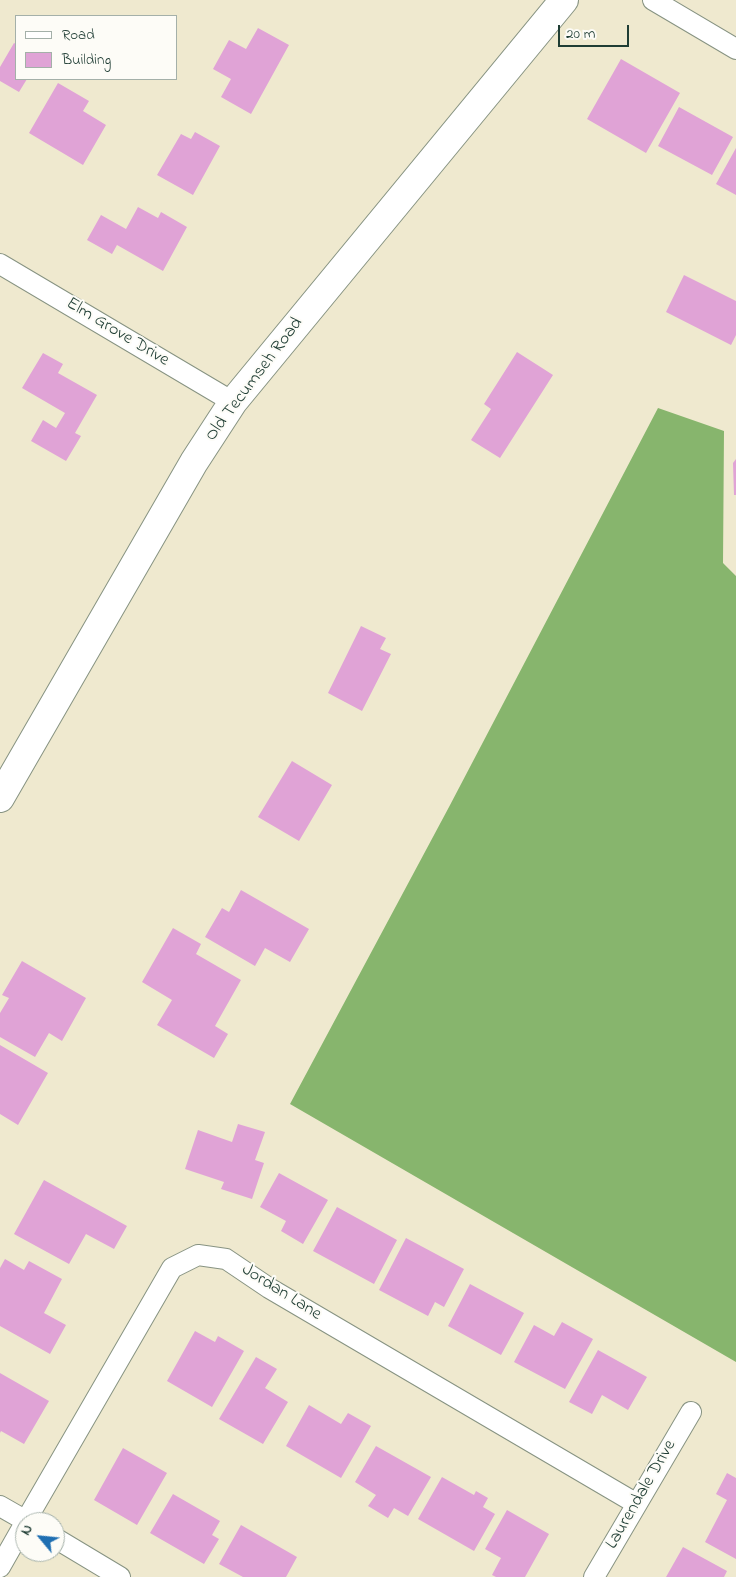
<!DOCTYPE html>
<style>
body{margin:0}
#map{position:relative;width:736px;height:1577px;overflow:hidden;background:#efe9cf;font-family:"Indie Flower",sans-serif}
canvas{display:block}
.legend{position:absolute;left:15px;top:15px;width:162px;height:65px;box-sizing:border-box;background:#fdfcf7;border:1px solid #a4b0a9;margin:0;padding:6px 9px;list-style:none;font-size:15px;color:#1f3d34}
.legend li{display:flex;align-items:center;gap:10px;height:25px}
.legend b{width:25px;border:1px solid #a4b0a9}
.north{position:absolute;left:15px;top:1512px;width:50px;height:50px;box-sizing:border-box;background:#fdfcf7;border:1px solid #a4b0a9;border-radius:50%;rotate:298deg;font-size:14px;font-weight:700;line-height:20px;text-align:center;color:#1f3d34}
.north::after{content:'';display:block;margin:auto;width:18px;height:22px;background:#1f6fb2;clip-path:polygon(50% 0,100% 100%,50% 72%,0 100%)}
.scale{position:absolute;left:558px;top:25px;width:71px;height:22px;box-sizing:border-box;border:2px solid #1f3d34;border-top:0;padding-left:6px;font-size:15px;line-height:18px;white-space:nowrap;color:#1f3d34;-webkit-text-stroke:4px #fdfcf7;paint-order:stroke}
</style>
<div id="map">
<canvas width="736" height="1577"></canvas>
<ul class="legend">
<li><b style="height:6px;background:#fff"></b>Road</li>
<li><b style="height:14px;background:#e0a3d6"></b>Building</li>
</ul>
<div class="north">N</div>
<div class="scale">20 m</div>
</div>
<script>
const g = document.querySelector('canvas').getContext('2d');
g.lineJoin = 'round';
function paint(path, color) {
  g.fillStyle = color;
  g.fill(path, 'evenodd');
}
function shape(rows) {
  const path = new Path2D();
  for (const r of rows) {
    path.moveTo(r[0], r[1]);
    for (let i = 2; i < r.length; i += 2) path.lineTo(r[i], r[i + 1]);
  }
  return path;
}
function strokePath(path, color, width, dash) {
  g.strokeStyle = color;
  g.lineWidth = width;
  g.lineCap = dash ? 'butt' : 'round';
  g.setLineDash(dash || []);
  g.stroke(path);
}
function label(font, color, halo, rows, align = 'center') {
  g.font = font + ' "Indie Flower",sans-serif';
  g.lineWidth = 4;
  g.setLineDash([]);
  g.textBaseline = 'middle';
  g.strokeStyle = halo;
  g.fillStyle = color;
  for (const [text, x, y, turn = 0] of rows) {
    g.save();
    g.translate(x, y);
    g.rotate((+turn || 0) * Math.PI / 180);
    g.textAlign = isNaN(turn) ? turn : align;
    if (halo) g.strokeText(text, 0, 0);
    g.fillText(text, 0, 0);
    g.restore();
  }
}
paint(shape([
 [658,408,724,431,723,563,736,576,736,1362,290,1104,449,807]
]), '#87b56d');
paint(shape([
 [258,28,289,45,251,114,221,97,231,79,213,69,229,40,246,49],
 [14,43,16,44,16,79,27,79,19,92,0,81,0,67],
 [621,59,680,93,646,153,587,119],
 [58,83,89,101,83,111,106,125,83,165,29,133],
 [679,107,733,137,712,175,658,146],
 [195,132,220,146,193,195,157,175,181,134,191,139],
 [736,148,736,195,716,184],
 [138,207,158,218,161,212,187,227,163,271,117,245,112,254,87,240,101,215,126,229],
 [684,275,736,301,736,335,731,345,666,312],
 [517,352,553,375,500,458,471,440,491,409,484,404],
 [43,353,63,364,58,373,97,395,75,433,81,436,66,461,31,441,43,420,56,428,65,413,22,388],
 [736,459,736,495,734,495,733,463],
 [361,626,386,638,380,649,391,654,362,711,328,693],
 [292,761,332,785,299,841,258,817],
 [241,890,309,929,290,962,265,948,255,966,205,937,222,908,229,912],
 [173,928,201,944,196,954,241,980,215,1026,228,1034,214,1058,157,1025,172,1000,142,982],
 [22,961,86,998,62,1041,49,1033,35,1057,0,1037,0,1013,9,998,2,995],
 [0,1045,48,1073,18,1125,0,1114],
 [238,1124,265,1132,255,1160,264,1163,252,1199,221,1189,224,1182,185,1169,198,1130,232,1142],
 [279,1173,328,1200,303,1244,281,1231,286,1221,260,1207],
 [44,1180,127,1226,114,1249,86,1234,69,1264,14,1234],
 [337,1207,397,1240,374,1284,313,1251],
 [406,1238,464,1269,444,1307,435,1302,428,1316,379,1290],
 [5,1259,24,1270,29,1261,62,1279,44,1313,66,1325,50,1354,0,1326,0,1268],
 [470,1284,524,1313,501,1355,448,1326],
 [562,1322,593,1339,565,1389,514,1362,534,1325,554,1336],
 [195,1331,215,1342,218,1336,244,1351,212,1407,167,1381],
 [598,1350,647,1377,628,1410,602,1395,592,1414,569,1402],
 [256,1357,277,1369,265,1388,288,1402,263,1444,219,1419],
 [0,1373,49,1401,24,1444,1,1431,0,1433],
 [309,1405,341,1424,348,1413,371,1426,341,1478,286,1446],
 [376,1446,431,1477,408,1516,394,1508,388,1518,368,1506,376,1495,355,1482],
 [123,1448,167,1473,137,1525,94,1500],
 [727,1473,736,1478,736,1559,705,1542,727,1500,716,1494],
 [442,1477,474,1495,476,1491,488,1498,483,1507,495,1514,474,1551,418,1519],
 [173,1494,220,1521,212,1535,219,1539,204,1564,150,1533],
 [507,1510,549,1534,525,1577,496,1577,492,1575,501,1558,485,1549],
 [241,1525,297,1557,286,1577,243,1577,219,1564],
 [683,1547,727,1571,724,1577,666,1577]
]), '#e0a3d6');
const street = shape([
 [653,0,736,49],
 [0,264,233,402],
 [0,1506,28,1522],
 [25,1522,172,1268,198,1255,226,1259,269,1288,637,1504],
 [55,1538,120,1577],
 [0,1567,25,1523],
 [594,1577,691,1412]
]);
const secondary = shape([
 [0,798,194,462,233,402,564,0]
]);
strokePath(street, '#879382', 22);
strokePath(secondary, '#879382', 30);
strokePath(street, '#fff', 20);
strokePath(secondary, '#fff', 28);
label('18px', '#1f3d34', '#fdfcf7', [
 ["Elm Grove Drive",117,333,31],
 ["Old Tecumseh Road",255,380,-53],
 ["Jordan Lane",281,1293,32],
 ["Laurendale Drive",642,1495,-60]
]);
</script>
